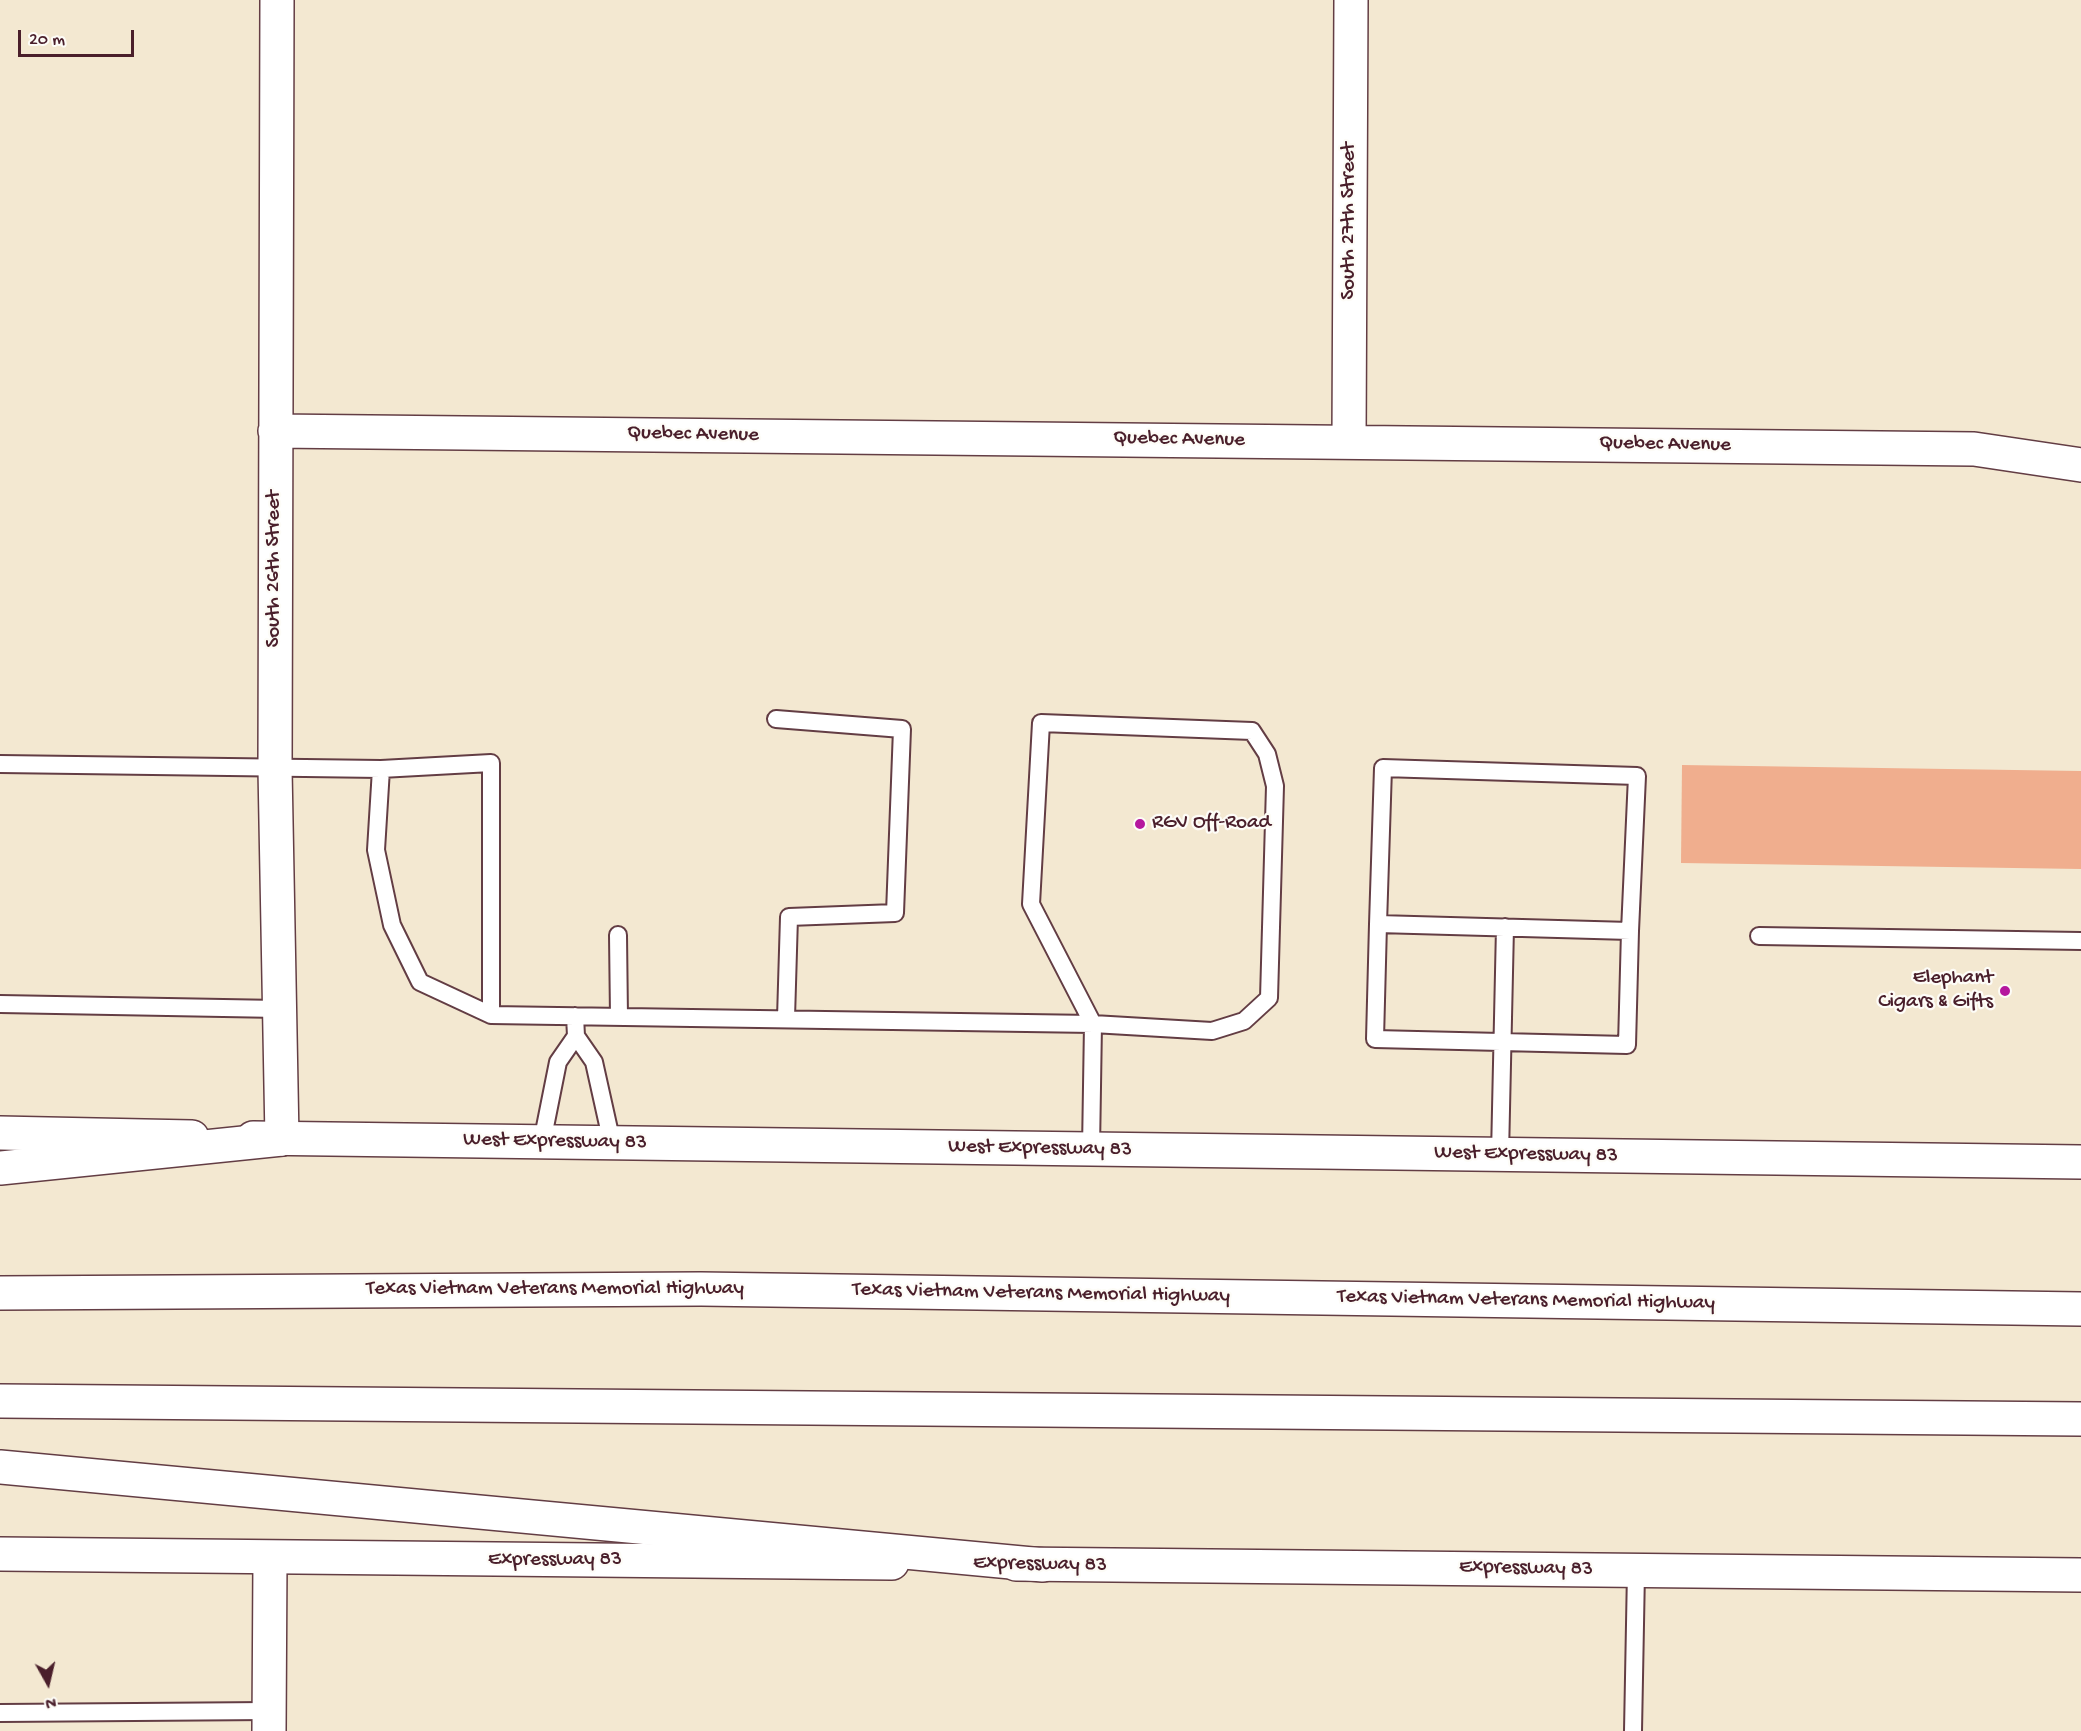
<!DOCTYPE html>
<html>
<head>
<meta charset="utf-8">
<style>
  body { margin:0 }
  #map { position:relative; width:2081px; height:1731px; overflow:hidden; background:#f3e8d1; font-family:"Gochi Hand",sans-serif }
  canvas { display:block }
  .north { position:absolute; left:18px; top:1653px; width:60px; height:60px; -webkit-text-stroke:4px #fdfcf7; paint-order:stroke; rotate:172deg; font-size:16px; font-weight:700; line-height:24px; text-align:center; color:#4a1f2b }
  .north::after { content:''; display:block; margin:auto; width:21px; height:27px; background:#4a1f2b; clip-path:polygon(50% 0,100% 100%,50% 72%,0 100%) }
  .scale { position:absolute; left:18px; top:30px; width:116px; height:27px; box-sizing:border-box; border:3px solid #4a1f2b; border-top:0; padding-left:8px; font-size:18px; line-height:21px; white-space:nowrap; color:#4a1f2b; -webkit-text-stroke:4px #fdfcf7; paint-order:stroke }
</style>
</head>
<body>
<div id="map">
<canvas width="2081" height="1731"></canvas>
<div class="north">N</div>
<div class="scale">20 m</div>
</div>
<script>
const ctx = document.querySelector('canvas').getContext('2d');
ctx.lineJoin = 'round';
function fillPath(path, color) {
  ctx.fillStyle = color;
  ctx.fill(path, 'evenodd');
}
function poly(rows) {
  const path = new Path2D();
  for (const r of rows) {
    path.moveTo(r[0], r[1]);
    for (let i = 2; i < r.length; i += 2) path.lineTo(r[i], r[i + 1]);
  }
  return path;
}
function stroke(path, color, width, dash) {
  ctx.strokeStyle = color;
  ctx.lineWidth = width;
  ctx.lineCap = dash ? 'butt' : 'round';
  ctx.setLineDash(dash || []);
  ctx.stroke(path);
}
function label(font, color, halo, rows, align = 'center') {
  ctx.font = font + ' "Gochi Hand",sans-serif';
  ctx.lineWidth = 4.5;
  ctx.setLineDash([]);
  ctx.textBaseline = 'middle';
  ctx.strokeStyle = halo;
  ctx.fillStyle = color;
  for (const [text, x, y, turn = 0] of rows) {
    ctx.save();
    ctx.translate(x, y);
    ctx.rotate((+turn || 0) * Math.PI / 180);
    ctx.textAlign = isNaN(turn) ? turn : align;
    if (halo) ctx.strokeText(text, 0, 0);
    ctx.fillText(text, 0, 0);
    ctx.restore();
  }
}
fillPath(poly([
  [1682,765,2081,771,2081,869,1681,863]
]), '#f0ae8e');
const lane = poly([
  [776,719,902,729,895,913,789,917,786,1018],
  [0,764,381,769],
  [1378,924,1630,931,1627,1045,1375,1039,1378,924],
  [1378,924,1383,768,1637,776,1630,931],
  [618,935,619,1017],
  [1759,936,2081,941],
  [0,1004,279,1009],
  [491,1015,491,763,381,769,376,850,392,925,420,982,491,1015,1093,1024,1031,904,1041,723,1252,731,1267,754,1275,786,1269,998,1244,1021,1212,1031,1093,1024,1091,1149],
  [576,1036,594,1062,612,1143],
  [542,1142,558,1062,576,1036,575,1016],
  [1500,1155,1505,927],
  [0,1713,269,1711],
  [1633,1731,1636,1571]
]);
const street = poly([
  [277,0,275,769,282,1139],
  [275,431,1974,449,2081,465],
  [1349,441,1351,0],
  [269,1731,270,1559]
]);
const secondary = poly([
  [0,1133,192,1137],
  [253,1138,2081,1162],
  [0,1554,892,1563],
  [1016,1564,2081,1575]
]);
const highway = poly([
  [0,1168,282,1139],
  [0,1293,701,1289,2081,1309],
  [0,1401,2081,1419],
  [0,1467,1043,1565]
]);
stroke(lane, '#633d44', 20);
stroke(street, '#633d44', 36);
stroke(secondary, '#633d44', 36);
stroke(highway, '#633d44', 36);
stroke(lane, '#fff', 16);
stroke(street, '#fff', 33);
stroke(secondary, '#fff', 33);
stroke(highway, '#fff', 33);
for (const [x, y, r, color] of [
  [1140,824,6,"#b5179e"],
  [2005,991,6,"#b5179e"]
]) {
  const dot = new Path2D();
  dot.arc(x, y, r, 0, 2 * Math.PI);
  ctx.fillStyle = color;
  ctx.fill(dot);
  stroke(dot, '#fdfcf7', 2);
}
label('21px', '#4a1f2b', '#fdfcf7', [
  ["South 27th Street",1350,221,-90],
  ["Quebec Avenue",693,435,1],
  ["Quebec Avenue",1179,440,1],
  ["Quebec Avenue",1665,445,1],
  ["South 26th Street",275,569,-90],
  ["West Expressway 83",555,1142,1],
  ["West Expressway 83",1040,1149,1],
  ["West Expressway 83",1526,1155,1],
  ["Texas Vietnam Veterans Memorial Highway",555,1290],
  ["Texas Vietnam Veterans Memorial Highway",1041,1294,1],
  ["Texas Vietnam Veterans Memorial Highway",1526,1301,1],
  ["Expressway 83",555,1561],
  ["Expressway 83",1040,1565,1],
  ["Expressway 83",1526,1569,1]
]);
label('21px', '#4a1f2b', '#fdfcf7', [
  ["RGV Off-Road",1152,824],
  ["Elephant",1993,979,"right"],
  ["Cigars & Gifts",1993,1003,"right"]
], 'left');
</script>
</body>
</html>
